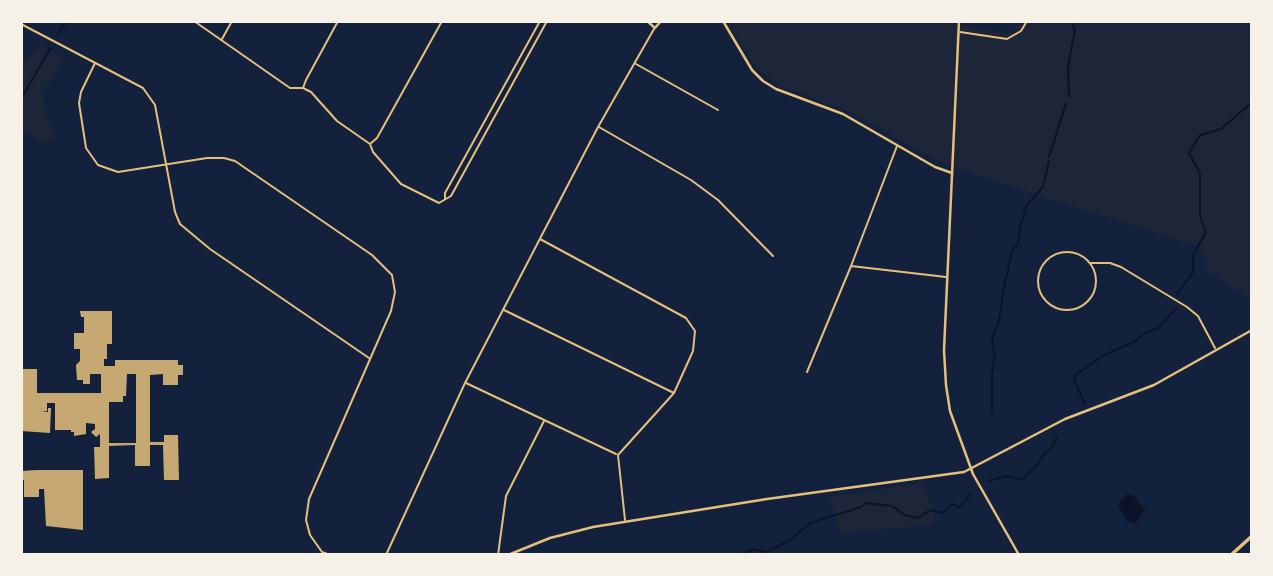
<!DOCTYPE html>
<html>
<head>
<meta charset="utf-8">
<style>
  body { margin:0 }
  #map { position:relative; width:1273px; height:576px; overflow:hidden; background:#14213d; font-family:"Varela Round",sans-serif }
  canvas { display:block }
  .frame { position:absolute; inset:0; border:23px solid #f6f1e7; pointer-events:none }
</style>
</head>
<body>
<div id="map">
<canvas width="1273" height="576"></canvas>
<div class="frame"></div>
</div>
<script>
const ctx = document.querySelector('canvas').getContext('2d');
ctx.lineJoin = 'round';
function fillPath(path, color) {
  ctx.fillStyle = color;
  ctx.fill(path, 'evenodd');
}
function poly(rows) {
  const path = new Path2D();
  for (const r of rows) {
    if (r.length === 3) {
      path.moveTo(r[0] + r[2], r[1]);
      path.arc(r[0], r[1], r[2], 0, 2 * Math.PI);
      continue;
    }
    path.moveTo(r[0], r[1]);
    for (let i = 2; i < r.length; i += 2) path.lineTo(r[i], r[i + 1]);
  }
  return path;
}
function stroke(path, color, width, dash) {
  ctx.strokeStyle = color;
  ctx.lineWidth = width;
  ctx.lineCap = dash ? 'butt' : 'round';
  ctx.setLineDash(dash || []);
  ctx.stroke(path);
}
fillPath(poly([
  [727,21,956,21,956,25,1008,33,1014,30,1022,21,1252,21,1252,300,1207,271,1200,247,957,169,920,152,853,113,778,85,751,62],
  [41,46,62,56,53,78,41,92,48,120,56,138,43,143,21,128,21,61,25,60],
  [923,483,936,524,840,534,829,497]
]), '#1d2539');
fillPath(poly([
  [1127,494,1133,495,1145,510,1136,523,1127,521,1118,505]
]), '#0b132b');
stroke(poly([
  [58,34,66,21],
  [1069,96,1068,66,1075,30,1072,21],
  [21,99,50,49],
  [1049,157,1066,103],
  [1177,294,1193,272,1193,255,1206,232,1200,216,1200,173,1189,153,1200,135,1221,129,1252,102],
  [1085,405,1074,379,1075,375,1104,355,1132,343,1146,333,1158,328,1176,309],
  [992,413,992,373,995,356,992,338,999,321,1003,291,1012,251,1018,244,1020,227,1027,205,1043,187,1049,161],
  [988,481,1007,476,1021,479,1024,478,1037,465,1045,453,1050,450,1057,438],
  [741,555,753,549,766,552,792,539,810,523,861,507,866,503,892,506,905,515,918,518,930,510,942,513,952,504,960,508,971,493]
]), '#0b132b', 2);
fillPath(poly([
  [80,311,112,311,112,344,107,344,107,359,104,359,104,366,115,366,115,360,178,360,178,365,183,365,183,375,178,375,178,385,163,385,163,374,150,375,150,442,164,442,164,435,178,435,179,480,164,480,163,445,150,445,150,466,135,466,135,445,109,446,109,478,95,479,94,447,100,447,100,434,96,437,91,432,95,429,95,424,86,423,86,434,74,436,74,432,71,432,71,430,55,430,55,403,47,403,47,411,41,411,48,412,48,408,51,408,50,433,21,431,22,369,37,369,37,393,101,393,101,374,90,374,90,384,83,384,83,380,77,380,76,365,80,361,80,349,74,349,74,333,84,333,84,317,81,317],
  [127,374,136,374,136,443,109,443,109,402,123,402,123,396,126,396],
  [37,470,83,470,83,530,46,526,44,489,39,489,39,497,24,497,24,480,21,480,21,471]
]), '#c6a872');
stroke(poly([
  [194,21,290,88,303,88,311,92,337,121,370,144,373,152,401,184,439,203,451,196,547,21],
  [21,24,143,88,155,105,175,212,180,224,210,249,369,358],
  [960,32,1007,39,1021,31,1027,21],
  [222,39,232,21],
  [95,63,81,92,79,103,86,148,98,165,118,172,207,158,224,158,235,161,372,255,392,275,395,292,391,311,309,499,306,520,310,535,322,552,330,555],
  [636,64,718,110],
  [303,88,306,80,338,21],
  [599,127,691,180,718,200,773,256],
  [370,144,377,138,442,21],
  [445,199,445,193,540,21],
  [540,239,686,318,695,331,693,351,674,393,618,455,625,520],
  [1067,281,29],
  [1091,263,1110,263,1121,267,1187,307,1198,316,1215,348],
  [851,266,946,277],
  [504,310,674,393],
  [807,372,851,266,897,146],
  [466,383,616,454],
  [386,555,465,383,598,127,654,29],
  [498,555,506,496,544,421]
]), '#e5c07b', 2);
stroke(poly([
  [647,21,655,28,661,21],
  [723,21,752,70,763,81,776,89,843,114,935,167,952,173]
]), '#e5c07b', 2.5);
stroke(poly([
  [959,21,944,350,946,385,950,411,973,474,1019,555],
  [508,555,550,538,593,527,767,499,964,472,1065,419,1154,385,1252,330]
]), '#e5c07b', 2.5);
stroke(poly([
  [1231,555,1252,536]
]), '#e5c07b', 3.5);
</script>
</body>
</html>
